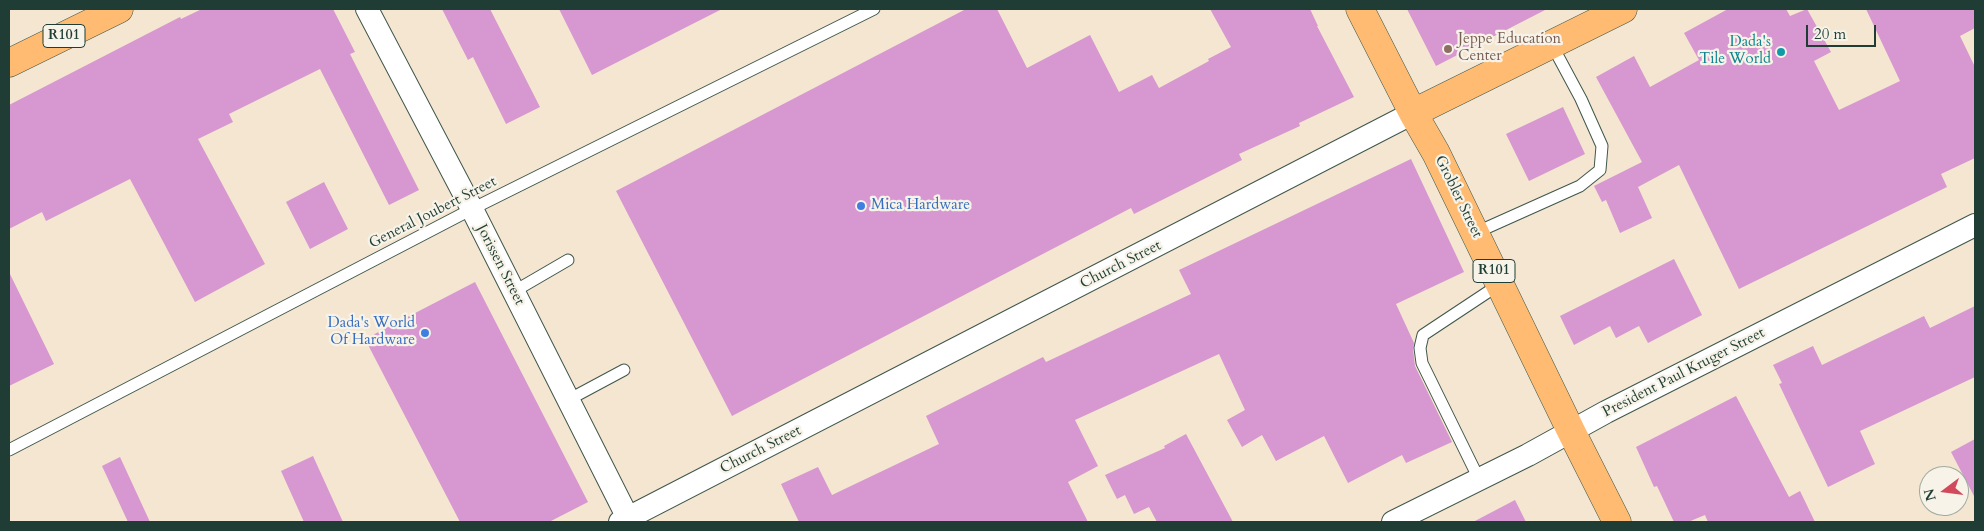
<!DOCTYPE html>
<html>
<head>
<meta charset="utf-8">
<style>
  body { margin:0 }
  #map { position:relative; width:1984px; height:531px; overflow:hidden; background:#f4e6d0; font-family:Cardo,serif }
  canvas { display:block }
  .frame { position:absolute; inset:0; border:10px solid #1f3d34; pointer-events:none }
  .north { position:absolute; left:1919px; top:466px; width:50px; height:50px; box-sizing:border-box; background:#f7f3e8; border:1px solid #a1aaa0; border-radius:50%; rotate:255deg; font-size:14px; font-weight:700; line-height:20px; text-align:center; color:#1f3d34 }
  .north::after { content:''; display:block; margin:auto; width:18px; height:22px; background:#d1495b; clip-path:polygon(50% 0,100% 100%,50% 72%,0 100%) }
  .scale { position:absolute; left:1806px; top:25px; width:70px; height:22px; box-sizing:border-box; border:2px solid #1f3d34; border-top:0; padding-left:6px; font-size:15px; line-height:18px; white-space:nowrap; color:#1f3d34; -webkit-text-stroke:4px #f7f3e8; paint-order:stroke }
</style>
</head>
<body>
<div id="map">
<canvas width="1984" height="531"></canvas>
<div class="frame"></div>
<div class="north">N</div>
<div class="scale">20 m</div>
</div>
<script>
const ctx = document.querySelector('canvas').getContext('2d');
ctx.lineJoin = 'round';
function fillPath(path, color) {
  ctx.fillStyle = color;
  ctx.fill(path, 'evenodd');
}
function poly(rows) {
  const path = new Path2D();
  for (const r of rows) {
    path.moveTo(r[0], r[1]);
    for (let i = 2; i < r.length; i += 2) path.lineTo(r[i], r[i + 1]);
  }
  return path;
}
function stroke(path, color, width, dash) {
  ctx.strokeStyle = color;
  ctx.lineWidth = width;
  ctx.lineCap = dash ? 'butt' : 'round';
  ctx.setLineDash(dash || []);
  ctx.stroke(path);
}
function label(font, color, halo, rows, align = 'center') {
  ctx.font = font + ' Cardo,serif';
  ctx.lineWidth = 4.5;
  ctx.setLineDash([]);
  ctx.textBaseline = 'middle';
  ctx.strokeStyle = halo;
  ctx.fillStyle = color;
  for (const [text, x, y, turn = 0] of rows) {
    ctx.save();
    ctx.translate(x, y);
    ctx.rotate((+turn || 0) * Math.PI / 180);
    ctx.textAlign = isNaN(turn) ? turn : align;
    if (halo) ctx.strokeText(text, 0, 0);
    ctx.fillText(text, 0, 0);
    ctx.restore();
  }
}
fillPath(poly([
  [202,9,333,9,355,52,350,54,419,190,389,205,320,69,229,114,233,122,198,139,265,264,195,302,130,179,46,221,42,212,9,229,9,105,180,17,181,19],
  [442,9,490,9,540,107,506,124,473,57,468,60],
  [559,9,722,9,592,75],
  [966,9,997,9,1027,68,1090,35,1119,92,1152,75,1159,88,1209,61,1208,59,1231,47,1210,9,1310,9,1318,26,1317,26,1354,97,1299,123,1300,126,1239,154,1242,160,1134,214,1131,208,732,416,616,191],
  [1407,9,1547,9,1436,66],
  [1728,9,1786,9,1790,16,1807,9,1831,52,1814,61,1839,110,1900,81,1866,9,1975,9,1975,28,1960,36,1975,67,1975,158,1941,174,1947,187,1739,289,1679,165,1638,187,1652,218,1620,233,1606,200,1602,202,1594,186,1642,162,1596,77,1634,56,1650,87,1699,60,1684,33],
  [1563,107,1585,154,1529,181,1506,134],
  [1411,159,1464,272,1396,304,1414,343,1413,349,1415,366,1452,442,1406,463,1402,455,1348,483,1324,436,1276,461,1262,435,1242,447,1227,420,1245,410,1219,354,1075,420,1098,466,1068,482,1088,522,799,522,781,484,818,467,832,495,939,444,926,416,1043,357,1046,362,1191,294,1179,270],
  [324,182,348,229,310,249,286,202],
  [1674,259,1702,315,1648,343,1639,326,1616,338,1610,326,1574,345,1560,316],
  [9,272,54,364,9,386],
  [475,282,588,502,549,522,460,522,365,339],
  [1975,306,1975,377,1860,431,1875,464,1828,487,1779,384,1782,383,1773,365,1813,346,1822,365,1924,316,1930,328],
  [1736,396,1789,497,1800,491,1815,522,1708,522,1705,515,1688,522,1674,522,1657,486,1654,487,1636,447],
  [1186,434,1233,522,1157,522,1149,507,1134,514,1125,495,1117,499,1105,475,1165,448,1164,446],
  [1975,439,1975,498,1951,452],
  [313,456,343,522,304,522,281,471],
  [120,457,150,522,128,522,102,466],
  [1515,500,1526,522,1473,522]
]), '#d797d0');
const lane = poly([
  [1475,233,1580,186,1600,170,1602,146,1581,99,1552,45],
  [513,292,568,260],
  [568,400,624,370],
  [9,450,472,209,874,9],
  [1479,479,1422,363,1420,348,1423,335,1500,284]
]);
const street = poly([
  [367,9,472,209,630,522],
  [620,522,1413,113],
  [1393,522,1528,455,1606,412,1975,225]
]);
const primary = poly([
  [1360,9,1413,113,1436,153,1571,431,1617,522],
  [9,63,119,9],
  [1413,113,1623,9]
]);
stroke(lane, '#3f564b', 13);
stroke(street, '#3f564b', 24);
stroke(primary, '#3f564b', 29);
stroke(lane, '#fff', 11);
stroke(street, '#fff', 22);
stroke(primary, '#febb71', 28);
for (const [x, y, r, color] of [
  [1448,49,5,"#8d6e63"],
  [1781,52,5,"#0f9aa8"],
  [861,206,5,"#3f7fe0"],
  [425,333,5,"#3f7fe0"]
]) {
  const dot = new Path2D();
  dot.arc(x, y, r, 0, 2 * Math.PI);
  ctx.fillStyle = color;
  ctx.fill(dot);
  stroke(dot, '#f7f3e8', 2);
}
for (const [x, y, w] of [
  [64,36,42],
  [1494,271,42]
]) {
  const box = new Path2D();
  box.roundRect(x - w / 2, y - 11.5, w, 23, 4);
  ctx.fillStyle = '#f7f3e8';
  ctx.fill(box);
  stroke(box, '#1f3d34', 1);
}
label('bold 14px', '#1f3d34', null, [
  ["R101",64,36],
  ["R101",1494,271]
]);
label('15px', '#785e54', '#f7f3e8', [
  ["Jeppe Education",1458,40],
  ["Center",1458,57]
], 'left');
label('15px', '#0d838f', '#f7f3e8', [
  ["Dada's",1771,43],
  ["Tile World",1771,60]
], 'right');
label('15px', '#1f3d34', '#f7f3e8', [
  ["Grobler Street",1458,197,64],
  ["General Joubert Street",433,213,-27],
  ["Jorissen Street",500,265,63],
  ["Church Street",1121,265,-27],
  ["President Paul Kruger Street",1684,373,-27],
  ["Church Street",761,450,-27]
]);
label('15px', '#366cbe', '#f7f3e8', [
  ["Mica Hardware",871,206],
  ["Dada's World",415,324,"right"],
  ["Of Hardware",415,341,"right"]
], 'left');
</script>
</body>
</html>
